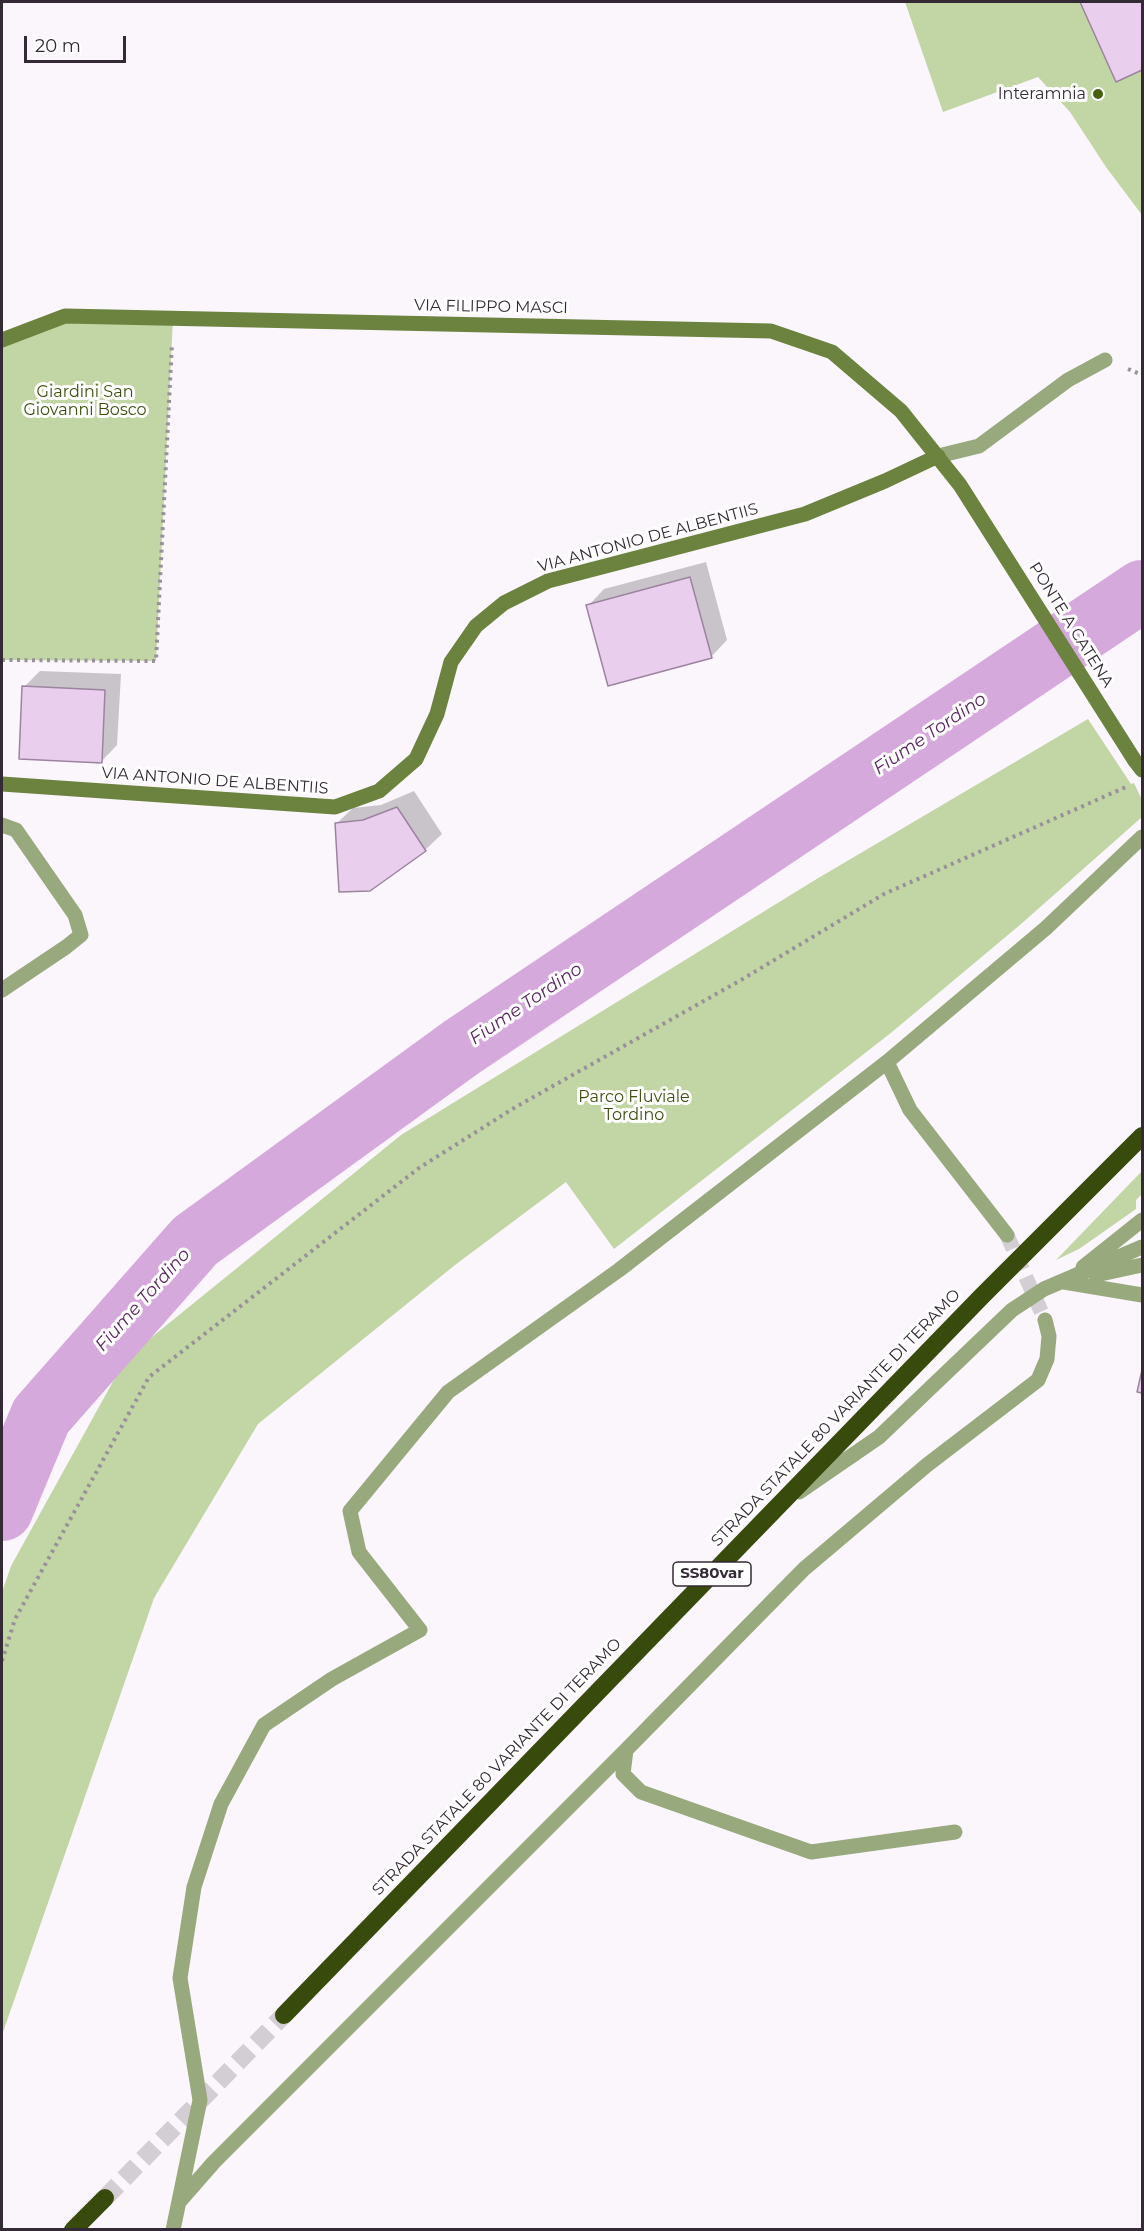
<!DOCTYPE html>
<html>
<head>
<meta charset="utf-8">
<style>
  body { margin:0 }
  #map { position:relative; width:1144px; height:2231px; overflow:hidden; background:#fbf6fc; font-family:Montserrat,sans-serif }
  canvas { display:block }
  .frame { position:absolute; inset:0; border:3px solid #342a35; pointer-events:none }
  .scale { position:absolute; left:24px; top:36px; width:102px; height:27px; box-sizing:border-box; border:3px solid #342a35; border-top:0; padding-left:8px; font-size:18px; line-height:21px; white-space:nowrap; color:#342a35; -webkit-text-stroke:4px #fff; paint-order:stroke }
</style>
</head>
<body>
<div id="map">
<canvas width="1144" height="2231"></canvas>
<div class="frame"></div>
<div class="scale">20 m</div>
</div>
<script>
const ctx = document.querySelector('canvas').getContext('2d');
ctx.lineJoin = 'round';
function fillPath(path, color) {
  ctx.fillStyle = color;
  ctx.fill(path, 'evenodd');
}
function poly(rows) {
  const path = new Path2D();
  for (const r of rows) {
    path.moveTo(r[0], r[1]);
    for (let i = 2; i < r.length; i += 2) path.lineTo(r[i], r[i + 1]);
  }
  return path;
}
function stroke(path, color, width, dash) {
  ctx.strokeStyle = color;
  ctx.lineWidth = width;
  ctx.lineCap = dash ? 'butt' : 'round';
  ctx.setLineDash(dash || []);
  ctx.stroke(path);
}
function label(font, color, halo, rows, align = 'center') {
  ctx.font = font + ' Montserrat,sans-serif';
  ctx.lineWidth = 6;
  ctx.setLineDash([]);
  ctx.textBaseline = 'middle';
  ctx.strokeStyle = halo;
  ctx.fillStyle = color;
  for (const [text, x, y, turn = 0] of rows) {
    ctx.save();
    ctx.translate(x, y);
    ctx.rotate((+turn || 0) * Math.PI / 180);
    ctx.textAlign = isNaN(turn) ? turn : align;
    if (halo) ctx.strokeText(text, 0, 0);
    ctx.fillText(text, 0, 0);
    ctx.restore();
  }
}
fillPath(poly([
  [905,2,1142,2,1142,215,1106,167,1070,112,1038,77,943,112],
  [65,316,173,319,156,661,2,660,2,340],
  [1088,719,1131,784,1134,783,1142,800,1142,817,1021,924,892,1032,614,1249,566,1182,455,1265,258,1424,154,1598,2,2035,2,1592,11,1566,126,1358,401,1135,815,880],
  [1142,1171,1142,1194,1136,1200,1136,1209,1079,1249,1056,1260]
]), '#c2d5a4');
fillPath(poly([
  [1081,2,1142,2,1142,69,1117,80],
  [706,562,727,640,711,657,588,606,604,589],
  [40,671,121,674,117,745,101,762,24,687],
  [414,791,442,834,425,850,369,889,336,824,353,808,381,805]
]), '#0003');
stroke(poly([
  [2,1510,41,1416,195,1241,462,1047,1142,591]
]), '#d6a9dc', 62);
const building = poly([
  [1080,2,1142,2,1142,70,1116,82,1080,2],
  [690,577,712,658,608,686,586,605,690,577],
  [22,686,105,690,102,763,19,759,22,686],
  [397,807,426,851,370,891,339,892,335,823,363,820,397,807],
  [1142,1370,1142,1393,1137,1392,1142,1370]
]);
fillPath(building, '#e9cfed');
stroke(building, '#9c839f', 1.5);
stroke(poly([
  [1007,1235,1045,1320]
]), '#d3cdd4', 15, [15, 8]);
stroke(poly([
  [105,2198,284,2015]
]), '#d3cdd4', 18, [18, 9]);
stroke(poly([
  [1128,369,1142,375],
  [2,660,156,661,172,343],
  [2,1661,15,1619,149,1377,419,1168,514,1108,741,980,884,894,1126,787]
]), '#99919a', 4, [3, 4.5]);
stroke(poly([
  [1083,1267,1142,1220],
  [1096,1275,1142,1265],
  [1064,1282,1142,1295],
  [799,1492,879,1437,1012,1310,1044,1289,1142,1247]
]), '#98a97d', 15);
stroke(poly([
  [938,456,979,446,1068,380,1105,360],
  [2,825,16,830,75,915,81,935,66,947,2,990],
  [887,1062,910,1110,1007,1235],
  [955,1832,811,1852,641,1792,623,1774,626,1750,804,1569,927,1465,1038,1380,1047,1359,1049,1336,1045,1320],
  [179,2202,214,2162,626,1750],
  [173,2230,200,2100,180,1978,194,1887,221,1804,264,1725,332,1679,420,1630,359,1552,350,1511,448,1392,619,1270,887,1062,1046,928,1142,837]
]), '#98a97d', 15);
stroke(poly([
  [2,340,65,316,771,331,832,352,901,411,960,485,1135,761,1142,770],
  [2,784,335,807,379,791,416,759,437,714,451,662,476,626,504,603,548,581,805,514,885,481,938,456]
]), '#6b833e', 15);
stroke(poly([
  [284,2015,982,1296,1142,1136],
  [73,2230,105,2198]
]), '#384b0d', 18);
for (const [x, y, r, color] of [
  [1098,94,6,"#48600d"]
]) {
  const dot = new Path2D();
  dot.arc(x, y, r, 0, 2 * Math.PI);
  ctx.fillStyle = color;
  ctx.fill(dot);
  stroke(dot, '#fff', 2);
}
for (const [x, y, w] of [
  [712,1574,78]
]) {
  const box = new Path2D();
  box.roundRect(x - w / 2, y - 12, w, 24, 4.5);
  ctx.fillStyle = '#fff';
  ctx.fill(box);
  stroke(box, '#342a35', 1.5);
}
label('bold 15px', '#342a35', null, [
  ["SS80var",712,1574]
]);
label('16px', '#342a35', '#fff', [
  ["Interamnia",1086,94]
], 'right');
label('16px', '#342a35', '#fff', [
  ["VIA FILIPPO MASCI",491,307,1],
  ["VIA ANTONIO DE ALBENTIIS",648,538,-15],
  ["PONTE A CATENA",1071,625,58],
  ["VIA ANTONIO DE ALBENTIIS",215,781,4],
  ["STRADA STATALE 80 VARIANTE DI TERAMO",836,1418,-46],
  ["STRADA STATALE 80 VARIANTE DI TERAMO",497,1767,-46]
]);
label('16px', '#3b4f0c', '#fff', [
  ["Giardini San",85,392],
  ["Giovanni Bosco",85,410],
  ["Parco Fluviale",634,1097],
  ["Tordino",634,1115]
]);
label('italic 18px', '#5b2663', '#fff', [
  ["Fiume Tordino",930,734,-34],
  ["Fiume Tordino",526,1004,-34],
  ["Fiume Tordino",143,1300,-48]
]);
</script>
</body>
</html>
